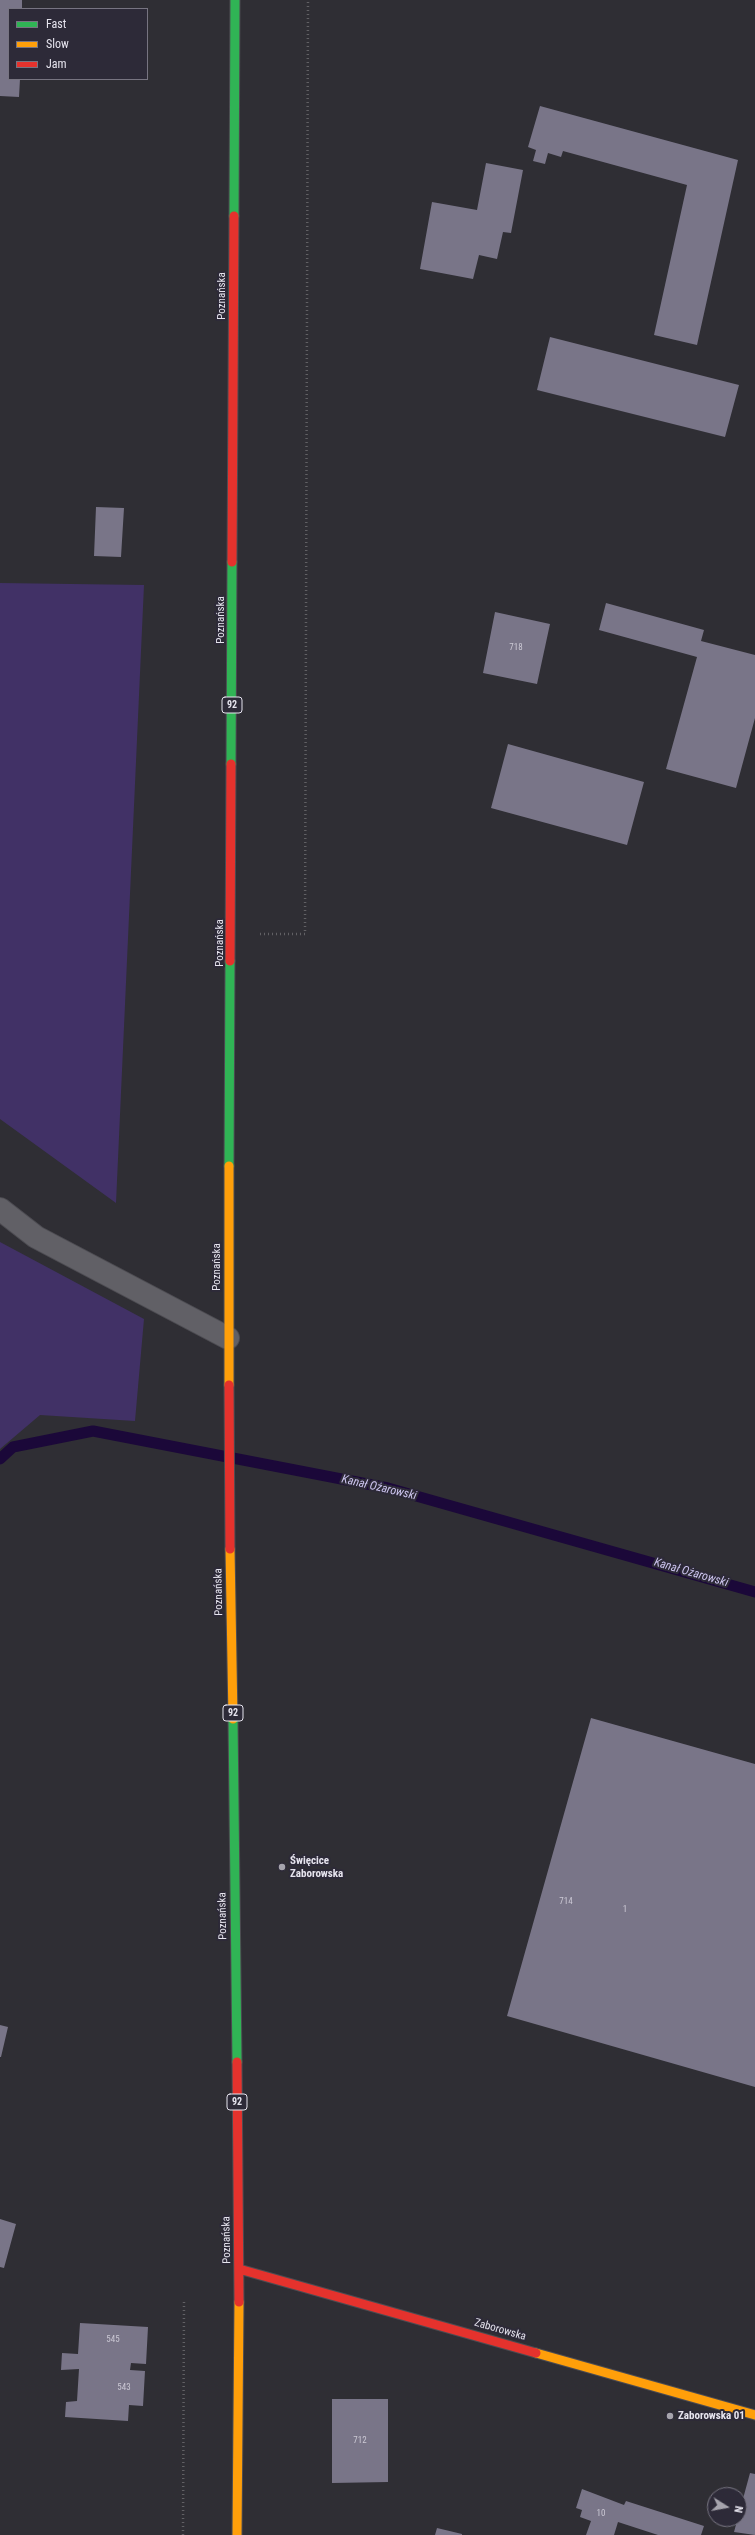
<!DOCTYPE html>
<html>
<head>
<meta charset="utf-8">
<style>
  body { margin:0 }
  #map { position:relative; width:755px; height:2535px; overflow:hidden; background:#2f2e34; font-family:"Roboto Condensed",sans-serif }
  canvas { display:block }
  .legend { position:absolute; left:8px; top:8px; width:140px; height:72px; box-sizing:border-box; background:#2d2a38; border:1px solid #777481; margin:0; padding:5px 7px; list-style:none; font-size:12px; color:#e6e4ee }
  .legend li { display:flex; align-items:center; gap:8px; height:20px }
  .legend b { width:20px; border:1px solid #777481 }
  .north { position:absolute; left:707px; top:2487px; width:40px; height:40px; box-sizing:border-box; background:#2d2a38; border:1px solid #777481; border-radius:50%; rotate:101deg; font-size:11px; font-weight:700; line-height:16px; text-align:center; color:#e6e4ee }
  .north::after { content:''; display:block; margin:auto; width:14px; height:18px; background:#a6a4ad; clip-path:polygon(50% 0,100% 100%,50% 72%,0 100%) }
</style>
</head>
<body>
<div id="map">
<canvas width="755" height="2535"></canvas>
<ul class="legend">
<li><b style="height:5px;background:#30b455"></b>Fast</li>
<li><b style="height:5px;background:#ff9f0a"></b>Slow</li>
<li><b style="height:5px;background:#e5322d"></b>Jam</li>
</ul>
<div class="north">N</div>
</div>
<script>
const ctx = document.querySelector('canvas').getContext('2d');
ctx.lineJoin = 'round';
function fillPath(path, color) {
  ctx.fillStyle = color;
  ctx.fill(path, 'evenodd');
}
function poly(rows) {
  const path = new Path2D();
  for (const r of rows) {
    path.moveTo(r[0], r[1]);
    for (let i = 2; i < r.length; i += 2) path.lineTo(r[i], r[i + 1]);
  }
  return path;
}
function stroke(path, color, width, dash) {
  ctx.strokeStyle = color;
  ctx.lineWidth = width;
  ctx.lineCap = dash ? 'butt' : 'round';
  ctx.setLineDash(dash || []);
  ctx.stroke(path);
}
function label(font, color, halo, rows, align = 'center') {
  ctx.font = font + ' "Roboto Condensed",sans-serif';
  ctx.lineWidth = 4;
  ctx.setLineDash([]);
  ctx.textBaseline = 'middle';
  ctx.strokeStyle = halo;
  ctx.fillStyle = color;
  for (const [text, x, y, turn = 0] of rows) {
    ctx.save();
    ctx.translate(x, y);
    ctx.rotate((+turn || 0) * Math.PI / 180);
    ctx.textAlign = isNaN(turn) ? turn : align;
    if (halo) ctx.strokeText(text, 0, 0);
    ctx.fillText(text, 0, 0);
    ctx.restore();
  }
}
fillPath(poly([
  [0,583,144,585,116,1203,0,1119],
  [0,1242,144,1319,135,1421,40,1415,0,1449]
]), '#413166');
stroke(poly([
  [0,1459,13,1447,93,1431,388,1488,755,1592]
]), '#1b0839', 11);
fillPath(poly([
  [0,0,22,0,22,9,9,9,9,79,20,79,19,97,0,96],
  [540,106,738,160,697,345,654,335,687,185,563,151,561,157,548,153,545,164,533,161,536,150,528,147],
  [486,163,523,170,511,233,503,232,497,259,479,255,473,279,420,269,432,202,477,210],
  [550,337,739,385,725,437,537,390],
  [96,507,124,508,121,557,94,556],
  [606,603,704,630,701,641,755,655,755,718,736,788,666,769,697,657,599,630],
  [495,612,550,624,537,684,483,673],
  [508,744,644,782,627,845,491,808],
  [591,1718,755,1764,755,2087,507,2016],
  [0,2025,8,2027,1,2057,0,2057],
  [0,2219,16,2224,4,2268,0,2267],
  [80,2323,148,2327,146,2364,131,2363,130,2370,145,2371,143,2406,129,2405,128,2421,65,2417,66,2402,77,2401,79,2369,61,2370,62,2353,78,2354],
  [332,2399,388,2399,388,2482,332,2483],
  [750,2473,755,2474,755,2535,734,2532],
  [582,2489,624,2505,626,2501,704,2526,701,2535,658,2535,618,2522,614,2535,586,2535,591,2521,580,2517,582,2510,576,2508],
  [437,2528,462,2534,462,2535,435,2535]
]), '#797588');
const street = poly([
  [0,1209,36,1237,228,1338]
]);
const fast = poly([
  [234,216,235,0],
  [231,764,232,562],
  [229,1166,230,961],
  [233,1719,237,2062]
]);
const slow = poly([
  [229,1385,229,1166],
  [230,1549,233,1719],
  [536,2353,755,2415],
  [237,2535,239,2302]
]);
const jam = poly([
  [232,562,234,216],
  [230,961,231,764],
  [229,1385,230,1549],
  [237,2062,239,2302],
  [239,2269,536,2353]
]);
stroke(street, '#4d4c52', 24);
stroke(fast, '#4d4c52', 11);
stroke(slow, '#4d4c52', 11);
stroke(jam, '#4d4c52', 11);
stroke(poly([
  [260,934,305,934,308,0],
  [183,2535,184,2300]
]), '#616064', 2.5, [1, 3]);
stroke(street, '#616066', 22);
stroke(fast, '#30b455', 9);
stroke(slow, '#ff9f0a', 9);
stroke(jam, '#e5322d', 9);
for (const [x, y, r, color] of [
  [282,1867,4,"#a6a4ad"],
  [670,2416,4,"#a6a4ad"]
]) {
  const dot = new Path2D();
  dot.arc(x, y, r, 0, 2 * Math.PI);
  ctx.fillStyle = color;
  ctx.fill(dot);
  stroke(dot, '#2d2a38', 1.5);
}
label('9px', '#cbc8d4', null, [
  ["718",516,648],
  ["714",566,1902],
  ["1",625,1910],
  ["545",113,2340],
  ["543",124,2388],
  ["712",360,2441],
  ["10",601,2514]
]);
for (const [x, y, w] of [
  [232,705,20],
  [233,1713,20],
  [237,2102,20]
]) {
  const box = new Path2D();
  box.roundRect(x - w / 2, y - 8, w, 16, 3);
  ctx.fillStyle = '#2d2a38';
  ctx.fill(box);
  stroke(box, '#e6e4ee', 1);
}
label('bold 10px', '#e6e4ee', null, [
  ["92",232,705],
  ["92",233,1713],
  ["92",237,2102]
]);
label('11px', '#e6e4ee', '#2d2a38', [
  ["Poznańska",222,296,-90],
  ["Poznańska",221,620,-90],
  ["Poznańska",220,943,-90],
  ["Poznańska",217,1267,-90],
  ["Poznańska",219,1592,-91],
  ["Poznańska",223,1916,-91],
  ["Poznańska",227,2240,-91],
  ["Zaborowska",500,2330,16]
]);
label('bold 11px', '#e6e4ee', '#2d2a38', [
  ["Święcice",290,1861],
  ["Zaborowska",290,1874],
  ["Zaborowska 01",678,2416]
], 'left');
label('italic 12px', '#cdc5ef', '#2d2a38', [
  ["Kanał Ożarowski",379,1488,13],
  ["Kanał Ożarowski",691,1573,16]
]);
</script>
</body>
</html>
